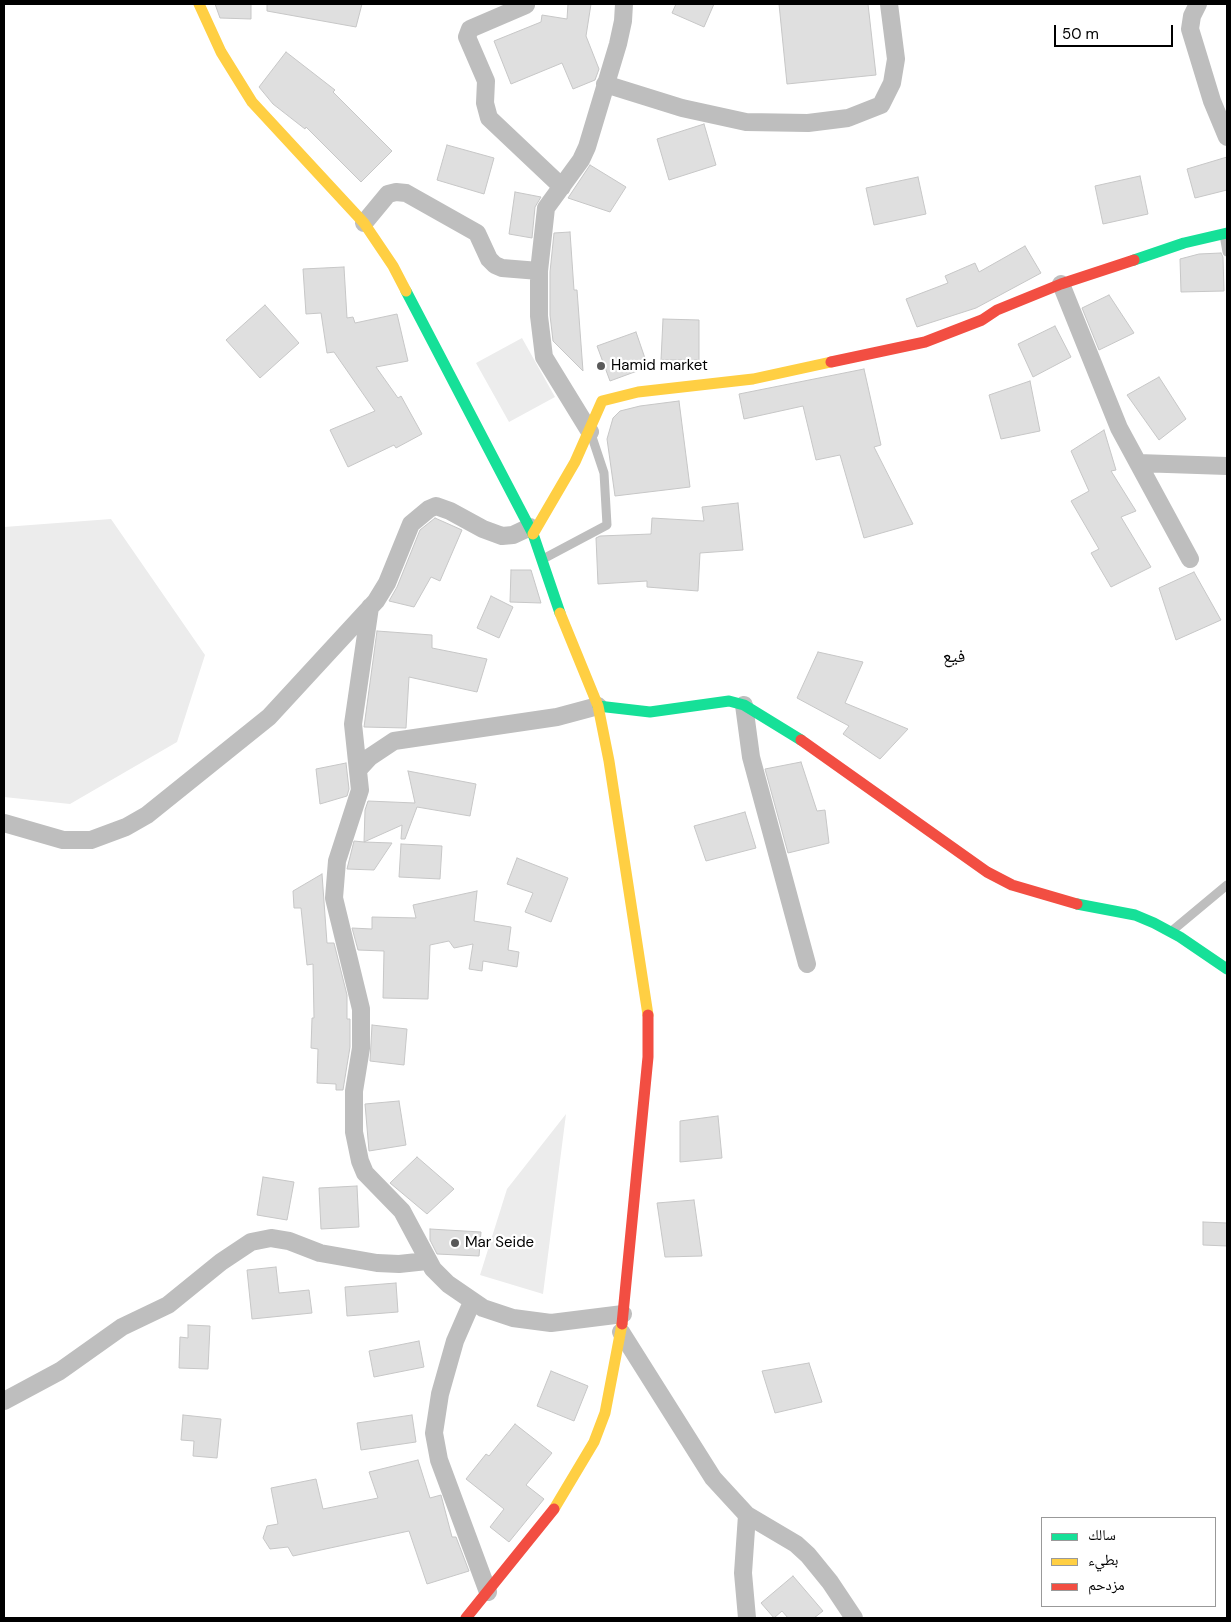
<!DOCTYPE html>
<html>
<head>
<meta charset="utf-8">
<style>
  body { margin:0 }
  #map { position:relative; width:1231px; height:1622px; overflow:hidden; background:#fff; font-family:"DM Sans","Noto Naskh Arabic",sans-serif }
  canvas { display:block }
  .frame { position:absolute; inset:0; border:5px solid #000; pointer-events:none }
  .legend { position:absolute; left:1041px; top:1517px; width:175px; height:90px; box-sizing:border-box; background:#fff; border:1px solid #999; margin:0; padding:6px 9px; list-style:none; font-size:15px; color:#000 }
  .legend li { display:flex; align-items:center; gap:10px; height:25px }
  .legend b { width:25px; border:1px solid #999 }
  .scale { position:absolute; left:1054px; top:25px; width:119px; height:22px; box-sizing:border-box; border:2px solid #000; border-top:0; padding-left:6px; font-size:15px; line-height:18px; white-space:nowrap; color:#000; -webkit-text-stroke:4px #fff; paint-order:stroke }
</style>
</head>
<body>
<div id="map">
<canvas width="1231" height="1622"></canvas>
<div class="frame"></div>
<ul class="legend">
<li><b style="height:6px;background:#16e098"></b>سالك</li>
<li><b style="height:6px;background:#ffcf43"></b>بطيء</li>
<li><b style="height:6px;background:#f24e42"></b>مزدحم</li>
</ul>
<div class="scale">50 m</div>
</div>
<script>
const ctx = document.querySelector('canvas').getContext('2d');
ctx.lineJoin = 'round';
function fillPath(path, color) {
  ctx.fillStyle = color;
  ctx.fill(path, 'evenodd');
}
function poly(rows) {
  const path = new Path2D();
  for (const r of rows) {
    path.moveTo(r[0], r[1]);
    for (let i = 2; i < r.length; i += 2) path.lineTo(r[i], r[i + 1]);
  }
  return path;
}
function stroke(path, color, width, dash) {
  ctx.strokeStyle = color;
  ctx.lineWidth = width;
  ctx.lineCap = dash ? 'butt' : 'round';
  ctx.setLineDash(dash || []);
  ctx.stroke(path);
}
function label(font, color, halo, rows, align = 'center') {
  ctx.font = font + ' "DM Sans","Noto Naskh Arabic",sans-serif';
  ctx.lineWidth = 4.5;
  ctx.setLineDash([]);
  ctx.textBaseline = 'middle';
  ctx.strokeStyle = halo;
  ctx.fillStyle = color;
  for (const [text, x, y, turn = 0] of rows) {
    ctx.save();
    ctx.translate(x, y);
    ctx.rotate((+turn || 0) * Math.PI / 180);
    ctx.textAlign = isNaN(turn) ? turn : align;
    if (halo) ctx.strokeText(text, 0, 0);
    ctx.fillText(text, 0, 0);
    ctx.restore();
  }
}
fillPath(poly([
  [522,338,555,397,509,422,476,363],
  [111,519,205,655,177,742,70,804,4,797,4,527],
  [566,1114,543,1294,480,1275,507,1189]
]), '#ececec');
const building = poly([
  [215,4,251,4,251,19,220,18,215,4],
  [267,4,362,4,356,27,267,11,267,4],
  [568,4,591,4,586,36,599,69,595,80,573,89,562,63,511,84,494,41,541,22,542,15,567,19,568,4],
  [676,4,714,4,704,27,672,13,676,4],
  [779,4,868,4,876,75,787,84,779,4],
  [286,52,335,90,333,92,392,151,361,182,306,127,305,129,273,104,259,87,286,52],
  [704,124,716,165,669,180,657,139,704,124],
  [447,145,494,158,484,194,437,180,447,145],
  [1227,157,1227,190,1195,198,1187,169,1227,157],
  [590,165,626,187,610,212,568,198,590,165],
  [1140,176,1148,214,1103,224,1095,186,1140,176],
  [918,177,926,214,874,225,866,188,918,177],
  [515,192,541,197,535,207,532,238,509,234,515,192],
  [570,232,574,290,577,290,583,371,553,341,550,315,550,272,554,233,570,232],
  [1025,246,1041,273,976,308,917,327,906,299,948,283,945,276,975,263,979,272,1025,246],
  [1221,253,1223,257,1224,291,1181,292,1180,259,1199,254,1221,253],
  [344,267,347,318,353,317,355,323,397,314,408,361,376,367,398,398,401,396,422,434,396,448,394,445,348,467,330,430,375,411,334,352,327,353,321,313,306,314,303,269,344,267],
  [1109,295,1134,333,1099,350,1082,308,1109,295],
  [265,305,299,343,260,378,226,340,265,305],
  [663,319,699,320,699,360,661,360,663,319],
  [1055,326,1071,357,1033,377,1018,344,1055,326],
  [636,332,648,367,610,381,597,346,636,332],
  [864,369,881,445,874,447,913,524,864,538,840,455,816,460,803,406,744,419,739,394,864,369],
  [1159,377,1186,419,1159,440,1127,395,1159,377],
  [1030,381,1040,431,1001,439,989,395,1030,381],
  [679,401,690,487,615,496,607,439,613,418,620,411,640,406,679,401],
  [1104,430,1116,470,1111,471,1136,511,1121,517,1151,567,1111,587,1091,553,1099,549,1071,501,1089,491,1071,451,1104,430],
  [738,503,743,550,700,553,698,591,647,587,647,581,598,584,596,538,600,536,651,534,652,518,704,521,702,507,738,503],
  [435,518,462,530,440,581,431,577,414,607,389,601,397,587,420,530,435,518],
  [511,570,531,570,541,603,510,602,511,570],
  [1194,572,1221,620,1176,640,1159,588,1194,572],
  [491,596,513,607,499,638,477,628,491,596],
  [377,631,432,635,432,648,487,659,477,692,409,677,406,728,364,727,377,631],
  [818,652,863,662,845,703,908,729,880,759,843,734,849,726,797,698,818,652],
  [801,762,817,811,825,810,829,843,788,853,765,769,801,762],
  [346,763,349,789,347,796,320,804,316,769,346,763],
  [408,771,476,784,470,816,417,807,405,839,401,839,402,825,364,842,392,843,374,870,347,869,354,841,364,842,365,810,368,801,415,803,408,771],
  [745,812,756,848,706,861,694,826,745,812],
  [401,844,442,846,440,879,399,877,401,844],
  [517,858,568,878,551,922,525,912,533,893,507,884,517,858],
  [322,874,327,943,334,943,347,995,347,1019,350,1019,350,1047,343,1090,336,1090,336,1084,317,1083,318,1049,311,1048,312,1018,314,1018,313,964,307,965,301,908,294,908,293,891,322,874],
  [477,891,474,921,511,927,508,950,519,952,517,967,483,961,482,971,469,969,473,944,454,948,449,941,430,945,428,999,383,998,384,951,358,950,352,928,372,929,372,917,416,918,413,905,477,891],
  [372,1025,407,1029,404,1065,370,1061,372,1025],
  [399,1101,406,1145,369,1151,365,1104,399,1101],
  [718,1116,722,1158,680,1162,680,1121,718,1116],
  [417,1157,454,1189,427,1214,390,1183,417,1157],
  [263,1177,294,1182,287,1220,257,1215,263,1177],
  [357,1186,359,1227,321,1229,319,1188,357,1186],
  [694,1200,702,1256,665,1257,657,1203,694,1200],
  [1203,1222,1227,1223,1227,1246,1203,1245,1203,1222],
  [430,1229,481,1232,479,1256,437,1254,430,1240,430,1229],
  [276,1267,279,1293,309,1290,312,1313,252,1319,247,1270,276,1267],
  [396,1283,398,1312,347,1316,345,1287,396,1283],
  [188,1325,210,1326,208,1369,179,1368,180,1337,188,1338,188,1325],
  [419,1341,424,1367,374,1377,369,1351,419,1341],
  [809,1363,822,1402,775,1413,762,1371,809,1363],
  [551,1371,588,1386,574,1421,537,1406,551,1371],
  [183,1415,221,1419,217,1458,193,1456,194,1441,181,1440,183,1415],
  [412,1415,416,1442,361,1450,357,1423,412,1415],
  [515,1424,552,1453,526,1485,544,1499,509,1542,490,1527,504,1509,466,1479,486,1454,489,1456,515,1424],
  [418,1460,430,1498,441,1495,452,1537,456,1537,469,1571,427,1584,409,1531,293,1556,288,1547,270,1549,263,1538,267,1526,278,1524,271,1488,316,1479,323,1509,378,1498,369,1472,418,1460],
  [793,1576,823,1611,814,1618,788,1618,782,1611,774,1618,761,1603,793,1576]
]);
fillPath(building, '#dfdfdf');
stroke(building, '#c7c7c7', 1);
stroke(poly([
  [1224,235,1227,252],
  [543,559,607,525,604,473,592,437],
  [1173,930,1227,885]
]), '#bebebe', 9);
stroke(poly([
  [1198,4,1192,16,1190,29,1212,101,1227,137],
  [526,5,470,29,467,37,486,81,485,103,489,118,562,187],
  [605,84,682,108,746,122,808,123,848,118,881,105,892,83,896,59,889,4],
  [364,223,388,194,396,192,406,193,477,233,489,259,495,265,502,268,539,271],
  [1061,284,1119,428,1190,559],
  [590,432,544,357,539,316,539,271,546,208,581,160,587,147,618,44,623,21,624,4],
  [1138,463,1227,466],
  [370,607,353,724,360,790,337,861,334,898,361,1009,361,1048,354,1091,354,1132,360,1161,365,1173,402,1211,433,1269,448,1284,483,1308,513,1318,551,1323,623,1314],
  [744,705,751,757,807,964],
  [358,770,370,757,394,741,557,717,598,706],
  [4,823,63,840,91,840,126,827,147,815,269,717,376,601,387,583,411,524,429,509,436,506,450,511,483,529,502,536,513,535,530,527],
  [472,1302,455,1341,440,1394,434,1433,439,1460,488,1592],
  [621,1332,713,1478,747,1515,796,1544,808,1555,830,1582,854,1618],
  [4,1401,60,1371,122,1327,168,1305,221,1262,251,1242,271,1238,289,1241,320,1253,377,1263,399,1264,427,1261],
  [747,1515,743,1573,747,1618]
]), '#bebebe', 18);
stroke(poly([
  [1134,260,1184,243,1227,233],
  [406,291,533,534,560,613],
  [598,706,650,712,729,701,744,705,801,740],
  [1077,904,1135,915,1154,923,1180,937,1227,969]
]), '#16e098', 11);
stroke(poly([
  [199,4,221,52,252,102,364,223,393,266,406,291],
  [533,534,575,462,602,401,638,392,753,379,831,362],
  [560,613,598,706,609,761,648,1015],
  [554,1509,594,1442,605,1413,622,1324]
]), '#ffcf43', 11);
stroke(poly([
  [831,362,925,342,982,320,997,310,1061,284,1134,260],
  [801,740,987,872,1012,885,1077,904],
  [622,1324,648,1057,648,1015],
  [466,1618,554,1509]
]), '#f24e42', 11);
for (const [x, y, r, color] of [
  [601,366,5,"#595959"],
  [455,1243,5,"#595959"]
]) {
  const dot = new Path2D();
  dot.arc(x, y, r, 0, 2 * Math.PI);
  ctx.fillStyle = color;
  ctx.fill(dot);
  stroke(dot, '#fff', 2);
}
label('15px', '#000', '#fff', [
  ["Hamid market",611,366],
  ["Mar Seide",465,1243]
], 'left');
label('18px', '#000', '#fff', [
  ["فيع",954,657]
]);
</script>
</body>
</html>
